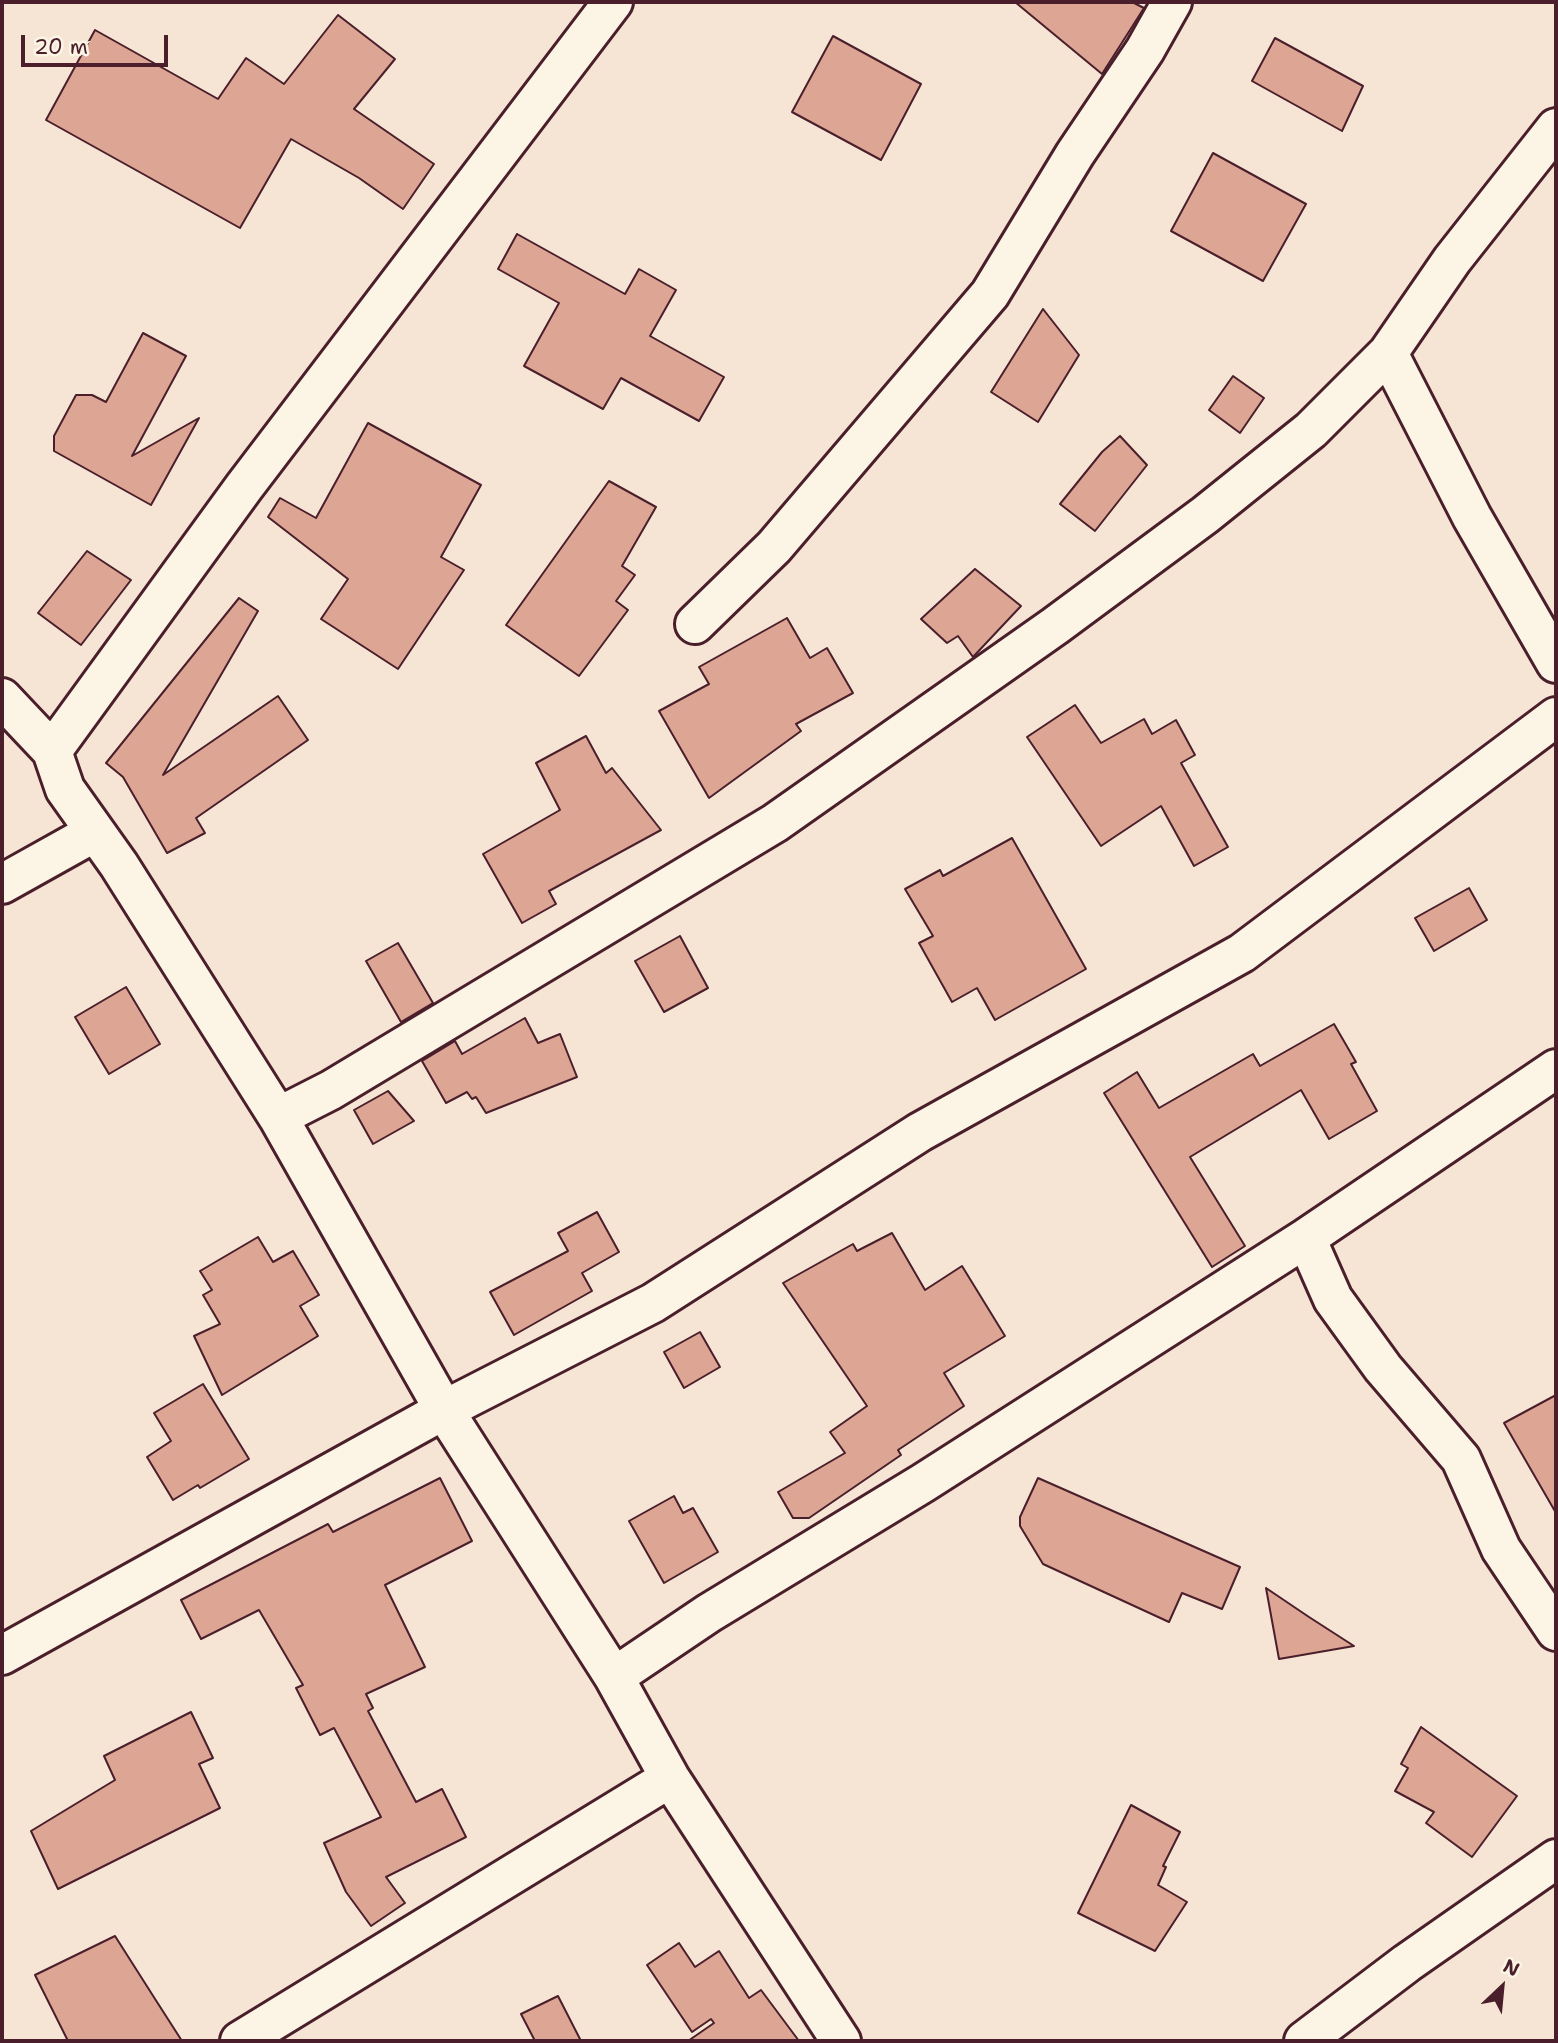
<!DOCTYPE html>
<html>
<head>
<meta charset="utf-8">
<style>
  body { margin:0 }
  #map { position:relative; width:1558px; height:2043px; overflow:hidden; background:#f6e5d5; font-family:"Shantell Sans",sans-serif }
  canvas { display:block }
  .frame { position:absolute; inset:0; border:4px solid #4a1f2b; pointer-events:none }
  .north { position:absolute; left:1467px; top:1952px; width:70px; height:70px; -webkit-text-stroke:5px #fcf5e5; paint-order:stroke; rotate:26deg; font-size:19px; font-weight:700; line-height:28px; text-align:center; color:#4a1f2b }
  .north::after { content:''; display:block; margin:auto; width:24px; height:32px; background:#4a1f2b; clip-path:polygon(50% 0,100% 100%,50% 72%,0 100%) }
  .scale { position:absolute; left:21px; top:35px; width:147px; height:32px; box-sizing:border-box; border:4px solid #4a1f2b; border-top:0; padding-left:9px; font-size:21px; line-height:24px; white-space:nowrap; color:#4a1f2b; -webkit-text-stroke:5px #fcf5e5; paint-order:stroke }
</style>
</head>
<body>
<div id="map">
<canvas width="1558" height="2043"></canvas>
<div class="frame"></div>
<div class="north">N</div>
<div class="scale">20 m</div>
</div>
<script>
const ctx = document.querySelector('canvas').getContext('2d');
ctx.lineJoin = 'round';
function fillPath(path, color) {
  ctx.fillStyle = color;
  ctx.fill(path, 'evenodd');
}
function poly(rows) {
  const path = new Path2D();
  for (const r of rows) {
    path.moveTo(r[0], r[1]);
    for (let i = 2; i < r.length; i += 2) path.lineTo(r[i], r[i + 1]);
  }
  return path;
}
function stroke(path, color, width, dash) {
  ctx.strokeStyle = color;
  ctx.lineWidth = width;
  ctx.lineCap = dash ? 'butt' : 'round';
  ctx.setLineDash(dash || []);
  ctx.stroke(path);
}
const building = poly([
  [1015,2,1132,2,1144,8,1102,74,1015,2],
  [338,15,395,59,354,109,434,164,403,209,359,178,291,139,240,228,46,120,95,30,218,99,246,58,284,84,338,15],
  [833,36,921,84,881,160,792,112,833,36],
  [1275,38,1363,86,1342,131,1252,81,1275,38],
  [1213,153,1306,204,1263,281,1171,231,1213,153],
  [517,234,625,294,639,269,676,290,650,336,724,377,699,421,621,378,603,409,524,366,559,303,498,269,517,234],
  [1043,309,1079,355,1038,422,991,392,1043,309],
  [143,333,186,356,132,456,199,418,151,505,54,451,54,436,76,395,92,395,106,402,143,333],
  [1233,376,1264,398,1240,433,1209,410,1233,376],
  [368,423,481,485,441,557,464,570,398,669,321,619,348,579,268,517,280,498,316,518,368,423],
  [1120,436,1147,465,1095,531,1060,504,1102,452,1120,436],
  [609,481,656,507,622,566,635,575,616,601,628,610,579,676,506,625,609,481],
  [87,551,131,580,81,645,38,613,87,551],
  [975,569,1021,606,973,657,958,636,947,643,921,619,975,569],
  [239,598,258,611,163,775,278,696,308,740,196,818,205,833,167,853,123,777,106,763,239,598],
  [787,618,810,658,827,648,853,693,796,724,801,731,709,798,659,711,709,684,699,667,787,618],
  [1075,705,1101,743,1144,719,1152,734,1176,720,1195,755,1181,763,1228,847,1194,866,1161,806,1101,846,1027,737,1075,705],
  [586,736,606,773,612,768,661,830,549,891,556,904,522,923,483,854,560,810,536,763,586,736],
  [1012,838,1086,969,995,1020,977,988,952,1002,919,943,933,936,905,889,940,870,943,876,1012,838],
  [1469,888,1487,920,1434,951,1415,918,1469,888],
  [680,936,708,988,664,1012,635,961,680,936],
  [398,943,433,1003,401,1022,366,961,398,943],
  [126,987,160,1044,109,1074,75,1017,126,987],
  [525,1018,538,1043,560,1034,577,1077,486,1113,476,1097,472,1099,467,1092,446,1103,422,1061,455,1041,462,1054,525,1018],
  [1334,1024,1356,1062,1351,1064,1377,1111,1329,1139,1301,1090,1190,1157,1245,1246,1212,1267,1104,1093,1137,1072,1159,1108,1253,1054,1260,1066,1334,1024],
  [388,1091,414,1121,373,1144,354,1110,388,1091],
  [597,1212,619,1252,582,1273,592,1291,514,1335,490,1292,568,1251,558,1233,597,1212],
  [892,1233,925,1290,962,1266,1005,1336,944,1373,964,1406,898,1450,901,1455,809,1518,793,1518,778,1492,845,1453,830,1432,867,1406,783,1283,853,1244,857,1251,892,1233],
  [258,1237,273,1262,293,1251,319,1295,300,1306,318,1336,222,1395,194,1336,220,1324,203,1295,212,1290,200,1271,258,1237],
  [700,1332,720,1367,684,1388,664,1352,700,1332],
  [203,1384,249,1459,200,1488,198,1485,173,1500,147,1457,171,1441,154,1413,203,1384],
  [1556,1395,1556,1513,1504,1423,1556,1395],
  [440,1478,472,1541,385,1585,425,1667,366,1694,373,1708,368,1711,416,1802,442,1789,466,1837,386,1877,405,1903,371,1926,346,1892,324,1843,381,1817,334,1728,320,1735,296,1688,303,1685,259,1610,201,1639,181,1600,328,1524,333,1532,440,1478],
  [1038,1478,1240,1567,1222,1609,1182,1593,1169,1622,1043,1564,1020,1526,1020,1517,1038,1478],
  [674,1496,683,1513,693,1508,718,1552,664,1583,629,1521,674,1496],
  [1266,1588,1309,1617,1354,1646,1279,1659,1266,1588],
  [191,1712,213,1758,199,1764,220,1808,58,1889,31,1831,115,1780,104,1756,191,1712],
  [1421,1727,1517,1796,1472,1857,1426,1823,1434,1812,1395,1791,1408,1768,1401,1764,1421,1727],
  [1131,1805,1180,1832,1163,1866,1166,1867,1158,1885,1187,1902,1155,1951,1078,1913,1131,1805],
  [115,1936,157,2002,182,2041,68,2041,35,1975,115,1936],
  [679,1943,695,1967,719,1951,749,1998,761,1990,799,2041,688,2041,714,2023,711,2019,692,2032,647,1965,679,1943],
  [558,1996,581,2041,535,2041,521,2014,558,1996]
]);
fillPath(building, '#dca594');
stroke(building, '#4a1f2b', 2);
const minor = poly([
  [1388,353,1472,517,1556,663],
  [695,624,774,547,990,294,1075,154,1145,50,1172,2],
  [2,698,52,751,65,789,119,865,278,1117,444,1410,614,1677,670,1778,841,2041],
  [52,751,244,487,613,2],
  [2,884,95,832],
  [278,1117,331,1090,775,823,1055,626,1205,515,1311,430,1388,353,1452,260,1556,128],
  [1306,1238,1333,1299,1383,1368,1461,1459,1501,1549,1556,1631],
  [2,1655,444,1410,653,1303,920,1132,1242,953,1556,717],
  [614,1677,709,1613,923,1483,1306,1238,1556,1069],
  [240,2041,670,1778],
  [1304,2041,1407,1963,1556,1859]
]);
stroke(minor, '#4a1f2b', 44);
stroke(minor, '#fcf5e5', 38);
</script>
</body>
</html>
